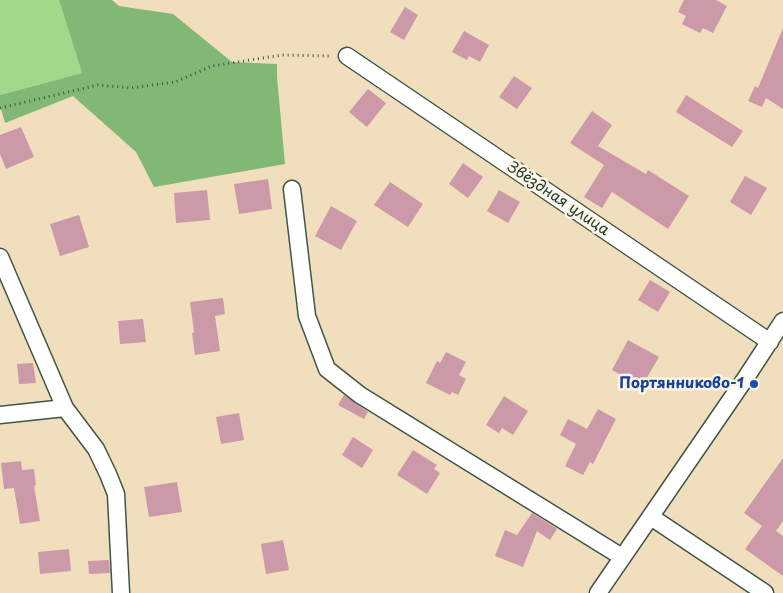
<!DOCTYPE html>
<html>
<head>
<meta charset="utf-8">
<style>
  body { margin:0 }
  canvas { display:block; background:#f0debc }
</style>
</head>
<body>
<canvas width="783" height="593"></canvas>
<script>
const ctx = document.querySelector('canvas').getContext('2d');
ctx.lineJoin = 'round';
function fillPath(path, color) {
  ctx.fillStyle = color;
  ctx.fill(path, 'evenodd');
}
function poly(rows) {
  const path = new Path2D();
  for (const r of rows) {
    path.moveTo(r[0], r[1]);
    for (let i = 2; i < r.length; i += 2) path.lineTo(r[i], r[i + 1]);
  }
  return path;
}
function stroke(path, color, width, dash) {
  ctx.strokeStyle = color;
  ctx.lineWidth = width;
  ctx.lineCap = dash ? 'butt' : 'round';
  ctx.setLineDash(dash || []);
  ctx.stroke(path);
}
function label(font, color, halo, rows, align = 'center') {
  ctx.font = font + ' "Playpen Sans",sans-serif';
  ctx.lineWidth = 5;
  ctx.setLineDash([]);
  ctx.textBaseline = 'middle';
  ctx.strokeStyle = halo;
  ctx.fillStyle = color;
  for (const [text, x, y, turn = 0] of rows) {
    ctx.save();
    ctx.translate(x, y);
    ctx.rotate((+turn || 0) * Math.PI / 180);
    ctx.textAlign = isNaN(turn) ? turn : align;
    if (halo) ctx.strokeText(text, 0, 0);
    ctx.fillText(text, 0, 0);
    ctx.restore();
  }
}
fillPath(poly([
  [0,0,59,0,82,73,0,95]
]), '#a2d88a');
fillPath(poly([
  [59,0,112,0,119,6,173,14,232,62,277,64,277,77,285,164,154,187,136,152,73,96,5,123,0,105,0,95,82,73]
]), '#81b876');
fillPath(poly([
  [684,0,716,0,727,6,713,33,703,28,700,33,682,24,686,16,678,12],
  [405,7,418,15,404,40,390,32],
  [783,28,783,109,766,98,762,107,748,101,755,86,758,88],
  [464,31,489,45,480,62,469,56,467,60,452,52],
  [514,76,532,88,517,109,499,97],
  [368,89,386,103,367,127,349,112],
  [686,95,743,131,732,147,676,112],
  [592,111,612,125,598,146,646,174,648,170,689,196,668,229,612,192,602,208,584,197,604,165,570,143],
  [21,127,34,157,6,169,0,154,0,135],
  [463,163,483,177,468,198,449,184],
  [745,176,767,188,751,215,730,202],
  [268,179,272,209,239,214,234,184],
  [390,182,423,204,408,227,374,205],
  [207,190,210,220,176,223,174,193],
  [499,190,520,202,508,223,487,211],
  [331,206,357,221,341,250,315,236],
  [79,215,89,247,60,256,50,224],
  [650,280,670,292,658,312,638,300],
  [223,298,225,314,215,316,220,351,195,355,192,333,194,332,190,302],
  [143,319,146,342,120,344,118,321],
  [628,340,659,357,642,386,612,370],
  [446,352,466,362,459,375,466,379,458,395,452,392,450,395,426,383,437,361,440,363],
  [33,363,36,383,19,384,17,364],
  [344,395,368,412,364,419,338,405],
  [504,396,528,411,513,435,502,428,499,433,486,425],
  [598,409,616,419,593,464,590,462,583,475,565,466,576,444,560,435,568,419,587,429],
  [239,413,244,440,221,444,216,417],
  [353,437,373,450,362,468,342,455],
  [413,450,437,465,434,469,440,473,427,494,397,475],
  [783,458,783,521,776,531,783,536,783,576,745,549,762,526,744,513],
  [21,461,22,470,34,469,36,485,34,486,40,521,20,524,14,488,4,489,1,463],
  [177,482,182,512,149,517,144,487],
  [532,513,557,529,550,540,537,531,523,567,495,556,505,530,517,535],
  [283,540,289,570,266,574,261,544],
  [69,549,71,571,40,574,38,552],
  [109,560,110,573,89,574,88,561]
]), '#cc99a9');
const minor = poly([
  [347,56,770,342],
  [292,189,307,316,327,369,360,395,622,557],
  [0,257,65,408,96,449,108,474,116,494,121,593],
  [0,415,65,408],
  [651,517,765,593],
  [598,593,745,379,783,321]
]);
stroke(minor, '#3e5548', 19);
stroke(poly([
  [0,108,98,85,131,88,175,82,212,66,282,55,332,56]
]), '#3e5548', 3, [1, 4]);
stroke(minor, '#fff', 16);
for (const [x, y, r, color] of [
  [754,384,5,"#1a4fb4"]
]) {
  const dot = new Path2D();
  dot.arc(x, y, r, 0, 2 * Math.PI);
  ctx.fillStyle = color;
  ctx.fill(dot);
  stroke(dot, '#fcf5e5', 2);
}
label('15px', '#1f3d34', '#fcf5e5', [
  ["Звёздная улица",558,199,34]
]);
label('bold 15px', '#164399', '#fcf5e5', [
  ["Портянниково-1",744,384]
], 'right');
</script>
</body>
</html>
